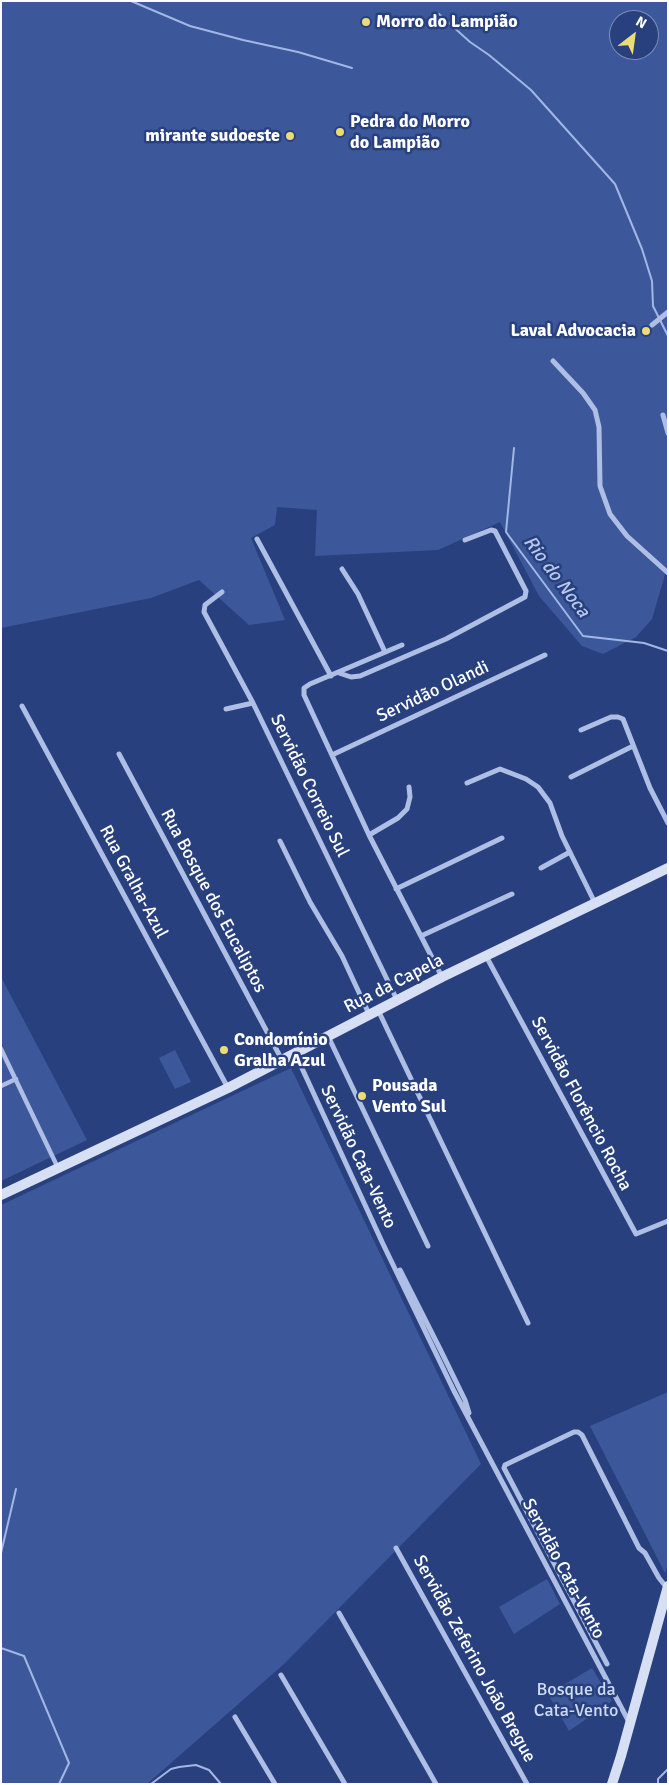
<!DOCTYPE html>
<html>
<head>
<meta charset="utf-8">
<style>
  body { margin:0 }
  #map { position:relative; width:669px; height:1785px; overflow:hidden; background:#28407e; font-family:Signika,sans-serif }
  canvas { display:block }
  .frame { position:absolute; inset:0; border:2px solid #fff; pointer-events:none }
  .north { position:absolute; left:609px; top:10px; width:50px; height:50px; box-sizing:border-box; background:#28407e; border:1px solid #7e8cb2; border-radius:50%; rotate:30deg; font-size:14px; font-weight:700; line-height:20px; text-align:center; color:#fff }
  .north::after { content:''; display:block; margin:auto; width:18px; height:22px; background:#ecdc74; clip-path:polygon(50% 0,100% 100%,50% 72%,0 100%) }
</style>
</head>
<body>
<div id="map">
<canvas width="669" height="1785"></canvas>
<div class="frame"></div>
<div class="north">N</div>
</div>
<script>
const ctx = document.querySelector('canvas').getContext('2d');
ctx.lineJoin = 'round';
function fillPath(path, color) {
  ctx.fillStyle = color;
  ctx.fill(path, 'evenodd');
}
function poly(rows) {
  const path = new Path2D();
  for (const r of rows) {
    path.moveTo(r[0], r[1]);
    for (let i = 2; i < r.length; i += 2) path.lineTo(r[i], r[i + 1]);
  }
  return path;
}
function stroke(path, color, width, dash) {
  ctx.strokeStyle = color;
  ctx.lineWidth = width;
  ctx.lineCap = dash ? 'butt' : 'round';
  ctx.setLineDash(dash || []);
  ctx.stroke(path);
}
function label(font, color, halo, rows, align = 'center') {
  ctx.font = font + ' Signika,sans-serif';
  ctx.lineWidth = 5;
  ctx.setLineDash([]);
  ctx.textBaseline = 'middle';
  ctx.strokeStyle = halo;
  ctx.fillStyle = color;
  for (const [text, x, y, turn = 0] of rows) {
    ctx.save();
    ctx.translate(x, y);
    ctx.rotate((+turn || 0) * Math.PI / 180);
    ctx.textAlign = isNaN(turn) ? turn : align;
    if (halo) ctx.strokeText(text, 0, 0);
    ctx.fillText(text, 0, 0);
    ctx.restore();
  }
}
fillPath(poly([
  [1,1,668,1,668,564,652,619,636,637,603,654,582,646,539,596,500,522,438,550,315,556,317,510,277,507,275,525,251,538,285,620,249,625,199,580,151,598,1,628],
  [619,20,649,20,649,50,619,50],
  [1,977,87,1140,1,1181],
  [175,1050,191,1082,175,1089,159,1058],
  [291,1068,481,1464,284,1664,147,1784,1,1784,1,1205],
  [668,1392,668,1565,665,1573,590,1426],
  [547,1579,560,1604,514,1634,499,1607],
  [592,1668,612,1701,569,1731,548,1694]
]), '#3c589b');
stroke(poly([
  [131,1,190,26,243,40,298,52,352,68],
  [439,14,470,42,489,55,531,90,615,184,642,249,652,281,653,306,668,336],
  [514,448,506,532,583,636,644,643,668,651],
  [1,1553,16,1489],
  [1,1648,24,1656,69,1763,59,1784],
  [151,1784,171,1769,179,1767,196,1765,209,1770,221,1784],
  [658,1784,658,1779,668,1769]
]), '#a2b7e5', 2);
stroke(poly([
  [1,1049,58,1168],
  [1,1086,16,1079]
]), '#aebee5', 4.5);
stroke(poly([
  [652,325,668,312],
  [553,361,583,393,595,410,599,427,600,486,610,514,627,536,668,573],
  [663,415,668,433],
  [257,539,331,676],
  [342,569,358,594,385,652],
  [222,592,205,605,204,612,253,703,397,1000],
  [402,645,310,684,304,688,304,695,369,835,442,977],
  [339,673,351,677,360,676,446,639,525,597,526,591,495,531,491,530,465,540],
  [22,706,228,1088],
  [226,709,253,703],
  [581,730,611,717,618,717,623,719,650,788,668,823],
  [119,754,282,1060],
  [332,755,545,655],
  [571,777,633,746],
  [467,783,500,769,526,779,538,787,550,803,562,836,595,903],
  [369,835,398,818,407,809,410,797,409,787],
  [280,841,310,902,342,956,369,1014],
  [541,868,570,852],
  [396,889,502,838],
  [421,936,512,894],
  [486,956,636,1234,668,1221],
  [378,1010,528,1323],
  [328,1036,428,1246],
  [295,1053,383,1244,454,1391,629,1722],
  [400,1270,440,1349,465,1400,469,1413],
  [396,1548,527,1784],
  [339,1613,436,1784],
  [607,1664,504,1468,505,1465,574,1432,578,1432,582,1435,639,1548,645,1553,659,1578,667,1588],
  [281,1675,345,1784],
  [235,1717,275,1784]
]), '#aebee5', 5);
stroke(poly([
  [1,1195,228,1088,442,977,668,868],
  [612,1784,621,1756,668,1586]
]), '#d7dff5', 10);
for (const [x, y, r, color] of [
  [366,22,5,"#ecdc74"],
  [340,132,5,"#ecdc74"],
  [290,136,5,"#ecdc74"],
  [646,331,5,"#ecdc74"],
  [224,1050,5,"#ecdc74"],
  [362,1096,5,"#ecdc74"]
]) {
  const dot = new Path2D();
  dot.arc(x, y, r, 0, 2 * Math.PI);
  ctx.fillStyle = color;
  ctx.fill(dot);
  stroke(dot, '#28407e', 2);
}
label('bold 18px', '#fff', '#28407e', [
  ["Morro do Lampião",376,22],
  ["Pedra do Morro",350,122],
  ["do Lampião",350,143],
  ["mirante sudoeste",280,136,"right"],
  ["Laval Advocacia",636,331,"right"],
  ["Condomínio",234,1040],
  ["Gralha Azul",234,1061],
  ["Pousada",372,1086],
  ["Vento Sul",372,1107]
], 'left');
label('18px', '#fff', '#28407e', [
  ["Servidão Olandi",433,692,-25],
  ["Servidão Correio Sul",309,786,64],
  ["Rua Gralha-Azul",133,882,62],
  ["Rua Bosque dos Eucaliptos",213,901,62],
  ["Rua da Capela",394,984,-27],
  ["Servidão Florêncio Rocha",581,1104,62],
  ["Servidão Cata-Vento",358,1157,65],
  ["Servidão Cata-Vento",563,1569,62],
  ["Servidão Zeferino João Bregue",474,1659,61]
]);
label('18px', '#d0dbf4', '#28407e', [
  ["Bosque da",576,1690],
  ["Cata-Vento",576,1711]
]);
label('italic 19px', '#b9c9ec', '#28407e', [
  ["Rio do Noca",556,577,53]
]);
</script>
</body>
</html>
